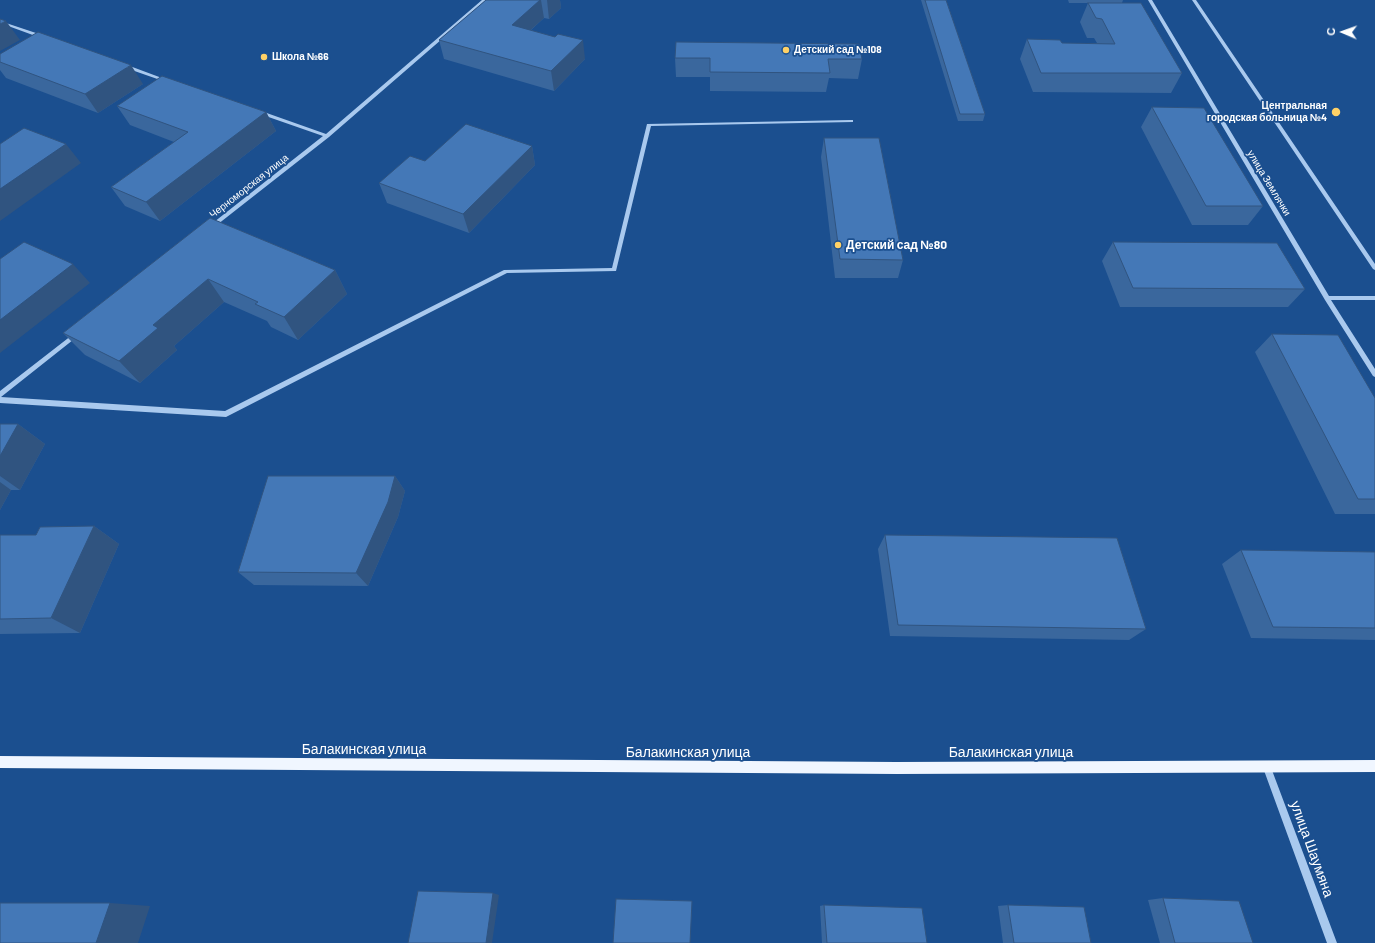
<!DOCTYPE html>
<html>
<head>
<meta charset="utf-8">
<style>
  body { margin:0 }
  #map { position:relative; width:1375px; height:943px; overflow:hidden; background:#1b4f8f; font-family:Barlow,sans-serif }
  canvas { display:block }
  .north { position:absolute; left:1323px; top:12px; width:40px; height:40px; -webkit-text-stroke:3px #1b4f8f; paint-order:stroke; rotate:272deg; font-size:11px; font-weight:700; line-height:16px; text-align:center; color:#fff }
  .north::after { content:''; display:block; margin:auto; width:14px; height:18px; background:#fff; clip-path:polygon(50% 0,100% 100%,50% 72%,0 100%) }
</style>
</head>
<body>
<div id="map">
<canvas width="1375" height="943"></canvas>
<div class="north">С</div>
</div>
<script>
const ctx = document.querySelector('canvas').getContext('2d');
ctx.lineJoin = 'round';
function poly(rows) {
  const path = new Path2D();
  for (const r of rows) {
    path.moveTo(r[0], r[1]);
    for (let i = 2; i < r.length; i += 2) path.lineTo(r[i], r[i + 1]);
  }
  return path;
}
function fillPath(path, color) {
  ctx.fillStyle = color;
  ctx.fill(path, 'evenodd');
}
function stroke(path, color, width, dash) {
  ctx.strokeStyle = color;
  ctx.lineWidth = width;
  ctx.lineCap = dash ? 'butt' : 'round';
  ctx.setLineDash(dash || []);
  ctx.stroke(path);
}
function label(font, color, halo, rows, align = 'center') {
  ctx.font = font + ' Barlow,sans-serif';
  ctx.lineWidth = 3.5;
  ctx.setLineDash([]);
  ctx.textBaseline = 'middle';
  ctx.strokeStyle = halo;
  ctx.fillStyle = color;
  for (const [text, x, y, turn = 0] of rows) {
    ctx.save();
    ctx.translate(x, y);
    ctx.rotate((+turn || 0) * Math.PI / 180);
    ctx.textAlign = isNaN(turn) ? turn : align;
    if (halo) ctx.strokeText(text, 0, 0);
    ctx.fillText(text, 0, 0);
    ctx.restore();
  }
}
fillPath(poly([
  [482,0,487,0,329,137,213,228,209,228,209,226,323,136,257,113,257,111,261,111,326,134,482,0],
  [1148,0,1152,0,1329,296,1375,296,1375,300,1331,300,1375,369,1375,377,1373,376,1325,300,1148,0],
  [1192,0,1196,0,1375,264,1375,270,1373,269,1192,0],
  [0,21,45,36,45,37,41,38,0,23,0,21],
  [123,65,127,65,170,81,166,82,123,67,123,65],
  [851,120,853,120,853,122,651,126,616,271,507,273,226,417,0,403,0,391,76,332,78,332,79,334,78,336,1,397,225,411,504,270,612,268,647,124,851,120],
  [1266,761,1269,762,1270,765,1337,943,1327,943,1262,765,1263,762,1266,761]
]), '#a9c9ee');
fillPath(poly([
  [0,756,897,762,1375,760,1375,772,897,774,0,768,0,756]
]), '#f0f6ff');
fillPath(poly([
  [486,0,560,0,561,8,549,19,544,18,531,30,585,59,554,91,444,59,439,40],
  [921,0,946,0,985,114,983,121,958,121],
  [1068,0,1123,0,1122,3,1182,73,1171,93,1033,92,1020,59,1027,39,1062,43,1097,43,1094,38,1087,38,1080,22,1088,3,1069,3],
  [0,54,143,84,98,113,6,78,0,70],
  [675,58,862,59,858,79,829,78,826,92,710,91,710,77,676,77],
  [117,106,266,112,276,131,160,221,125,206,111,187,174,142,130,125],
  [1152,107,1263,206,1248,225,1192,225,1141,127],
  [824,138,903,260,898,278,835,278,821,157],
  [532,146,535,165,469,233,387,203,379,183,425,161],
  [210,218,335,270,347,294,298,340,271,327,267,321,224,302,174,346,177,350,140,383,85,355,63,333],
  [1113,242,1305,289,1288,307,1120,307,1102,261],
  [1272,334,1375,398,1375,514,1335,514,1255,352],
  [0,424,18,424,45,444,20,490,11,490,0,510],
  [395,476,405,491,398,517,368,586,254,585,238,572],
  [94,526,119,544,80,633,0,634,0,535,36,535],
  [885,535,1146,629,1129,640,890,636,878,549],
  [1241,550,1375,552,1375,640,1251,638,1222,564],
  [1163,898,1253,943,1160,943,1148,900],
  [824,905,927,943,822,943,820,906],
  [1008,905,1091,943,1003,943,998,906]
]), '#3a679d');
fillPath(poly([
  [540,0,541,0,544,18,515,44,512,25],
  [547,0,560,0,561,8,549,19],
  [6,21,20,40,0,51,0,24],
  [583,40,585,59,554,91,551,71],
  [131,65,143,84,98,113,85,94],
  [266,112,276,131,160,221,146,202],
  [66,144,81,163,0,221,0,189],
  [532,146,535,165,469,233,463,214],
  [73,264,90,283,0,353,0,320],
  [335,270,347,294,298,340,284,317],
  [208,279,224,302,174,346,177,350,140,383,119,361,153,325],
  [18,424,45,444,20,490,0,476,0,456],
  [395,476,405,491,398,517,368,586,356,573],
  [0,482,11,490,0,510],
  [94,526,119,544,80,633,51,618],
  [493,893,499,895,492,943,486,943],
  [110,903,150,906,138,943,96,943]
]), '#305480');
const building = poly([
  [486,0,540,0,512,25,555,37,558,34,583,40,551,71,439,40,486,0],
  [925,0,946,0,985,114,960,114,925,0],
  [1088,3,1141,3,1182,73,1041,73,1027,39,1060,40,1062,43,1115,44,1102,19,1096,18,1088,3],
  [0,19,6,21,0,24,0,19],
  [38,32,131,65,85,94,0,62,0,54,38,32],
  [676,42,859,44,862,59,828,59,830,73,710,72,710,58,675,58,676,42],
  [162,76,266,112,146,202,111,187,188,132,117,106,162,76],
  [1152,107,1204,108,1263,206,1206,206,1152,107],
  [466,124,532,146,463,214,379,183,410,156,425,161,466,124],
  [24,128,66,144,0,189,0,144,24,128],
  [824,138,879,138,903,260,840,259,824,138],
  [210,218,335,270,284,317,255,304,258,302,208,279,153,325,158,328,119,361,63,333,210,218],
  [24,242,73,264,0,320,0,259,24,242],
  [1113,242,1277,243,1305,289,1133,288,1113,242],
  [1272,334,1338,335,1375,398,1375,499,1358,499,1272,334],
  [0,424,18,424,0,456,0,424],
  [268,476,395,476,388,502,356,573,238,572,268,476],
  [94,526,51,618,0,619,0,535,36,535,40,527,94,526],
  [885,535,1117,538,1146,629,898,625,885,535],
  [1241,550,1375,552,1375,628,1273,627,1241,550],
  [418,891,493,893,486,943,408,943,418,891],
  [1163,898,1239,901,1253,943,1175,943,1163,898],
  [616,899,692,901,690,943,613,943,616,899],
  [0,903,110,903,96,943,0,943,0,903],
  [824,905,922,908,927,943,827,943,824,905],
  [1008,905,1084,907,1091,943,1014,943,1008,905]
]);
fillPath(building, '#4478b7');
stroke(building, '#305480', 1);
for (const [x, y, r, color] of [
  [786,50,4,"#ffd166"],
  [264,57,4,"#ffd166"],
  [1336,112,5,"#ffd166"],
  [838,245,4,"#ffd166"]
]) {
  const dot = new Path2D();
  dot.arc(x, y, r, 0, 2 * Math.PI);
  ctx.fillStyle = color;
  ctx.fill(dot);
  stroke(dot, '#1b4f8f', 1.5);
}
label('bold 10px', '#fff', '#1b4f8f', [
  ["Детский сад №108",794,50],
  ["Школа №66",272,57],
  ["Центральная",1327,106,"right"],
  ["городская больница №4",1327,118,"right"]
], 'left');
label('10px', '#fff', '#1b4f8f', [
  ["улица Землячки",1269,183,59],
  ["Черноморская улица",249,186,-38]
]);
label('bold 12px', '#fff', '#1b4f8f', [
  ["Детский сад №80",846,245]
], 'left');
label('14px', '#fff', '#1b4f8f', [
  ["Балакинская улица",364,749],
  ["Балакинская улица",688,752],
  ["Балакинская улица",1011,752],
  ["улица Шаумяна",1312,849,70]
]);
</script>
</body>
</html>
